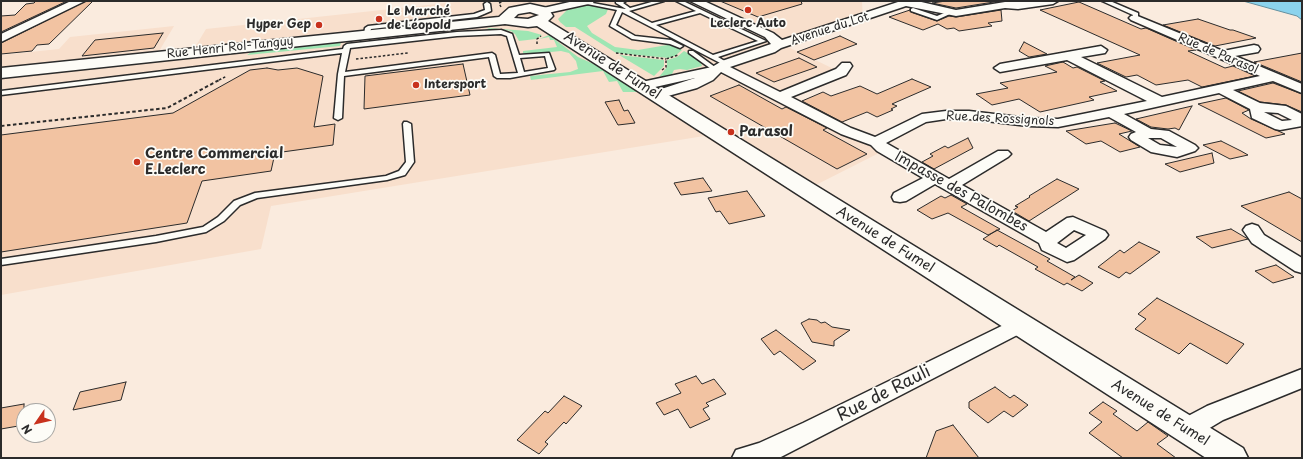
<!DOCTYPE html>
<html>
<head>
<meta charset="utf-8">
<style>
  body { margin:0 }
  #map { position:relative; width:1303px; height:459px; overflow:hidden; background:#faebde; font-family:"Playpen Sans",sans-serif }
  canvas { display:block }
  .frame { position:absolute; inset:0; border:2px solid #2b2b2b; pointer-events:none }
  .north { position:absolute; left:16px; top:403px; width:40px; height:40px; box-sizing:border-box; background:#fdfcf7; border:1px solid #a9a8a5; border-radius:50%; rotate:236deg; font-size:11px; font-weight:700; line-height:16px; text-align:center; color:#2b2b2b }
  .north::after { content:''; display:block; margin:auto; width:14px; height:18px; background:#c8321e; clip-path:polygon(50% 0,100% 100%,50% 72%,0 100%) }
</style>
</head>
<body>
<div id="map">
<canvas width="1303" height="459"></canvas>
<div class="frame"></div>
<div class="north">N</div>
</div>
<script>
const ctx = document.querySelector('canvas').getContext('2d');
ctx.lineJoin = 'round';
function fillPath(path, color) {
  ctx.fillStyle = color;
  ctx.fill(path, 'evenodd');
}
function poly(rows) {
  const path = new Path2D();
  for (const r of rows) {
    path.moveTo(r[0], r[1]);
    for (let i = 2; i < r.length; i += 2) path.lineTo(r[i], r[i + 1]);
  }
  return path;
}
function stroke(path, color, width, dash) {
  ctx.strokeStyle = color;
  ctx.lineWidth = width;
  ctx.lineCap = dash ? 'butt' : 'round';
  ctx.setLineDash(dash || []);
  ctx.stroke(path);
}
function label(font, color, halo, rows, align = 'center') {
  ctx.font = font + ' "Playpen Sans",sans-serif';
  ctx.lineWidth = 3.5;
  ctx.setLineDash([]);
  ctx.textBaseline = 'middle';
  ctx.strokeStyle = halo;
  ctx.fillStyle = color;
  for (const [text, x, y, turn = 0] of rows) {
    ctx.save();
    ctx.translate(x, y);
    ctx.rotate((+turn || 0) * Math.PI / 180);
    ctx.textAlign = isNaN(turn) ? turn : align;
    if (halo) ctx.strokeText(text, 0, 0);
    ctx.fillText(text, 0, 0);
    ctx.restore();
  }
}
fillPath(poly([
  [465,1,862,1,863,21,788,47,836,70,783,92,856,131,881,152,796,195,704,136,271,206,261,249,1,295,1,55,59,49,70,37,174,26,158,53,194,49,206,29]
]), '#f8dfcc');
fillPath(poly([
  [588,5,608,9,606,14,587,26,592,33,615,47,638,50,673,44,682,50,675,56,669,58,616,53,575,27,566,27,560,22,558,19,567,10],
  [489,28,528,31,542,35,536,39,519,41,515,34,511,31,504,30,485,30],
  [549,35,578,57,596,65,639,92,623,92,617,81,609,82,603,71,531,80,530,76,570,72,578,69,576,61,569,53,561,51,530,54,523,53,523,51,557,47,554,40,550,40,549,37,539,39],
  [339,40,341,42,340,46,247,55,254,50],
  [684,51,700,60,702,66,687,70,680,69,674,70,672,74,659,77,667,67,667,60,677,57],
  [619,55,664,60,664,66,654,76]
]), '#9ee6b3');
const water = poly([
  [1243,1,1302,1,1302,20,1297,16,1243,1]
]);
fillPath(water, '#8bd3ed');
stroke(water, '#65909f', 1);
const building = poly([
  [36,1,67,1,1,32,1,16,15,15,26,4,34,3,36,1],
  [86,1,93,1,49,44,37,45,32,51,1,54,1,43,86,1],
  [720,1,801,1,802,4,758,17,720,1],
  [946,1,1000,1,956,8,932,3,946,1],
  [1079,2,1141,29,1146,28,1196,50,1188,51,1225,68,1233,66,1255,76,1202,87,1188,80,1156,85,1137,75,1126,77,1097,63,1140,55,1040,10,1079,2],
  [910,10,911,12,937,21,949,16,956,17,1001,10,1002,21,988,23,992,26,959,31,954,28,947,29,938,24,923,30,889,17,910,10],
  [1198,19,1230,30,1233,30,1256,38,1215,46,1163,25,1198,19],
  [163,33,154,48,82,56,95,40,163,33],
  [840,36,857,44,814,60,797,52,840,36],
  [1024,42,1047,54,1029,57,1019,51,1024,42],
  [1302,53,1302,82,1254,62,1302,53],
  [799,58,817,67,774,82,756,73,799,58],
  [1063,62,1073,68,1077,67,1105,81,1100,82,1117,91,1089,97,1094,100,1040,112,1019,99,992,105,976,94,1008,88,1000,83,1057,72,1045,66,1063,62],
  [463,64,470,95,364,109,365,76,463,64],
  [267,68,278,70,297,68,323,76,314,127,335,124,333,145,275,153,271,171,202,181,187,223,1,252,1,135,173,113,250,70,267,68],
  [912,79,931,87,892,104,897,106,891,109,893,110,877,117,867,112,842,122,802,101,823,92,831,96,860,86,877,94,912,79],
  [1273,83,1302,94,1302,112,1286,105,1260,102,1238,91,1273,83],
  [739,85,782,109,786,107,827,128,823,130,867,154,837,169,710,96,739,85],
  [1226,98,1249,110,1242,113,1251,119,1285,134,1266,138,1198,104,1226,98],
  [619,100,624,111,628,110,635,123,618,125,605,102,619,100],
  [1192,106,1179,130,1175,128,1168,129,1151,127,1136,119,1192,106],
  [1115,123,1132,131,1119,134,1140,147,1120,152,1101,141,1086,144,1066,131,1115,123],
  [968,138,973,148,934,169,922,162,933,156,930,154,945,146,948,148,968,138],
  [1221,141,1241,151,1248,155,1230,159,1203,145,1221,141],
  [1212,153,1214,163,1180,172,1165,164,1212,153],
  [703,178,712,191,681,195,674,183,703,178],
  [1057,179,1079,189,1029,221,1012,211,1018,207,1015,206,1030,197,1029,196,1057,179],
  [747,191,765,216,729,224,720,211,716,212,708,198,747,191],
  [1289,192,1302,199,1302,242,1241,206,1289,192],
  [951,195,967,204,961,207,1000,229,988,235,948,213,932,219,917,210,941,196,945,198,951,195],
  [1231,229,1248,239,1212,248,1196,237,1231,229],
  [997,230,1050,259,1047,261,1075,277,1071,280,1079,275,1093,283,1082,291,1067,283,1064,285,1035,269,1038,267,999,245,997,247,983,239,997,230],
  [1139,242,1160,252,1130,274,1126,272,1119,278,1098,267,1120,250,1124,253,1139,242],
  [1276,265,1294,277,1273,283,1255,271,1276,265],
  [1157,298,1244,344,1227,364,1190,343,1179,354,1135,329,1146,319,1138,314,1157,298],
  [809,319,817,320,821,323,825,322,832,327,850,330,834,341,834,346,812,342,801,323,809,319],
  [776,330,816,361,803,370,780,351,774,355,761,339,776,330],
  [696,376,702,384,714,379,726,394,706,403,709,406,703,409,710,419,690,428,678,409,664,415,656,403,681,393,675,384,696,376],
  [126,382,121,400,73,410,80,392,126,382],
  [995,387,1010,398,1014,395,1028,405,1013,417,1004,411,988,423,969,408,969,402,995,387],
  [564,396,582,406,566,424,564,422,545,442,548,444,539,454,517,440,545,411,548,413,564,396],
  [1103,402,1117,411,1113,414,1137,431,1148,422,1168,436,1157,444,1176,458,1123,458,1089,433,1102,422,1089,413,1103,402],
  [24,404,24,425,1,429,1,408,24,404],
  [953,425,979,458,926,458,936,431,953,425]
]);
fillPath(building, '#f2c3a2');
stroke(building, '#2b2b2b', 1);
const lane = poly([
  [582,1,625,9,626,9,616,3,616,1,626,1,623,3,630,8,655,1,664,1,629,11,652,23,696,11,676,1,683,1,766,41,718,57,728,63,728,65,726,66,622,12,616,25,635,36,671,40,683,46,680,48,670,44,632,39,610,26,617,10,582,3,582,1],
  [700,13,758,41,713,55,656,25,700,13],
  [1102,1,1110,1,1138,13,1138,18,1133,19,1133,15,1102,1],
  [487,2,490,4,491,11,477,17,371,29,369,35,364,34,365,28,368,26,474,14,485,10,484,4,487,2],
  [913,8,937,16,949,11,952,13,937,20,911,11,911,9,913,8],
  [501,30,512,34,519,55,549,53,555,69,554,70,510,78,497,78,494,76,489,57,344,76,342,118,338,120,334,118,338,74,342,53,1,95,1,91,343,49,344,46,347,44,457,32,501,30],
  [501,34,507,36,518,73,500,74,495,55,492,53,345,72,350,48,457,36,501,34],
  [545,56,548,68,524,72,520,58,545,56],
  [689,51,693,51,719,70,714,71,689,53,689,51],
  [404,122,407,122,411,124,414,162,405,175,387,180,257,198,240,205,224,221,206,232,156,242,1,265,1,259,156,236,203,227,218,217,234,201,255,193,386,176,399,171,406,162,403,124,404,122]
]);
const street = poly([
  [71,1,85,1,1,42,1,34,71,1],
  [574,1,594,1,593,3,543,14,538,11,539,9,574,1],
  [690,1,704,1,773,33,782,40,901,1,917,1,956,10,1005,2,1058,1,1053,4,1018,9,1005,8,956,16,906,6,781,48,775,52,730,67,780,92,836,69,842,63,850,63,852,66,846,75,791,97,851,128,875,137,922,114,946,111,969,111,1028,118,1058,119,1147,101,1067,60,1000,72,994,68,1000,64,1101,46,1107,50,1105,53,1081,57,1162,97,1260,76,1131,20,1129,18,1131,16,1135,15,1223,51,1254,45,1258,46,1260,49,1258,52,1235,56,1302,84,1302,93,1273,81,1233,90,1260,103,1286,106,1302,114,1302,126,1280,130,1275,129,1252,118,1250,109,1219,93,1124,114,1151,129,1169,131,1195,145,1198,148,1195,151,1177,157,1151,152,1131,140,1129,137,1131,134,1136,132,1109,117,1058,127,1028,126,969,119,946,119,926,122,886,143,949,179,998,151,1008,151,1011,154,1008,157,962,185,1046,232,1067,218,1073,217,1105,231,1108,235,1105,239,1074,260,1067,262,1042,250,1039,243,935,184,906,201,900,202,894,201,892,197,894,193,923,178,877,151,871,145,841,134,721,72,713,80,697,88,657,99,652,98,650,95,652,92,695,78,642,90,637,89,635,86,637,83,712,67,722,61,771,44,765,37,690,1],
  [1264,112,1278,113,1292,120,1282,121,1264,112],
  [1148,138,1161,138,1177,147,1160,145,1148,138],
  [1074,230,1086,235,1066,248,1057,243,1074,230],
  [1252,224,1258,226,1264,235,1302,258,1302,273,1295,271,1252,243,1243,230,1246,226,1252,224],
  [1020,317,1027,320,1031,325,1027,330,779,458,732,458,736,450,759,443,803,423,1020,317],
  [1302,369,1302,388,1223,420,1208,429,1199,439,1190,442,1181,439,1178,432,1181,425,1190,415,1207,406,1302,369]
]);
const secondary = poly([
  [530,4,548,8,553,16,548,21,1243,448,1248,458,1206,458,537,26,528,27,505,24,1,78,1,68,499,17,509,8,530,4],
  [530,12,539,15,528,19,514,18,518,14,530,12]
]);
stroke(lane, '#2b2b2b', 3);
stroke(street, '#2b2b2b', 3);
stroke(secondary, '#2b2b2b', 3);
stroke(poly([
  [501,7,499,3,504,1],
  [537,44,537,39,541,36],
  [616,53,666,59],
  [356,59,408,53],
  [662,70,666,67,666,59,678,55],
  [219,80,227,76]
]), '#2b2b2b', 1.5, [2.5, 2]);
stroke(poly([
  [1,126,167,108,221,79]
]), '#2b2b2b', 2, [3.5, 2.5]);
fillPath(lane, '#fdfcf7');
fillPath(street, '#fdfcf7');
fillPath(secondary, '#fdfcf7');
for (const [x, y, r, color] of [
  [748,10,4,"#c8321e"],
  [379,19,4,"#c8321e"],
  [319,25,4,"#c8321e"],
  [416,85,4,"#c8321e"],
  [731,132,4,"#c8321e"],
  [137,162,4,"#c8321e"]
]) {
  const dot = new Path2D();
  dot.arc(x, y, r, 0, 2 * Math.PI);
  ctx.fillStyle = color;
  ctx.fill(dot);
  stroke(dot, '#fdfcf7', 1.5);
}
label('bold 12px', '#2b2b2b', '#fdfcf7', [
  ["Le Marché",387,12],
  ["de Léopold",387,26],
  ["Leclerc Auto",748,24,"center"],
  ["Hyper Gep",311,25,"right"],
  ["Intersport",424,85]
], 'left');
label('12px', '#2b2b2b', '#fdfcf7', [
  ["Avenue du Lot",830,29,-18],
  ["Rue Henri Rol-Tanguy",230,48,-6],
  ["Rue de Parasol",1218,54,23],
  ["Rue des Rossignols",1000,119,3]
]);
label('14px', '#2b2b2b', '#fdfcf7', [
  ["Avenue de Fumel",612,66,33],
  ["Impasse des Palombes",961,192,29],
  ["Avenue de Fumel",885,240,32],
  ["Avenue de Fumel",1160,413,32]
]);
label('bold 14px', '#2b2b2b', '#fdfcf7', [
  ["Parasol",739,132],
  ["Centre Commercial",145,154],
  ["E.Leclerc",145,170]
], 'left');
label('17px', '#2b2b2b', '#fdfcf7', [
  ["Rue de Rauli",884,394,-27]
]);
</script>
</body>
</html>
